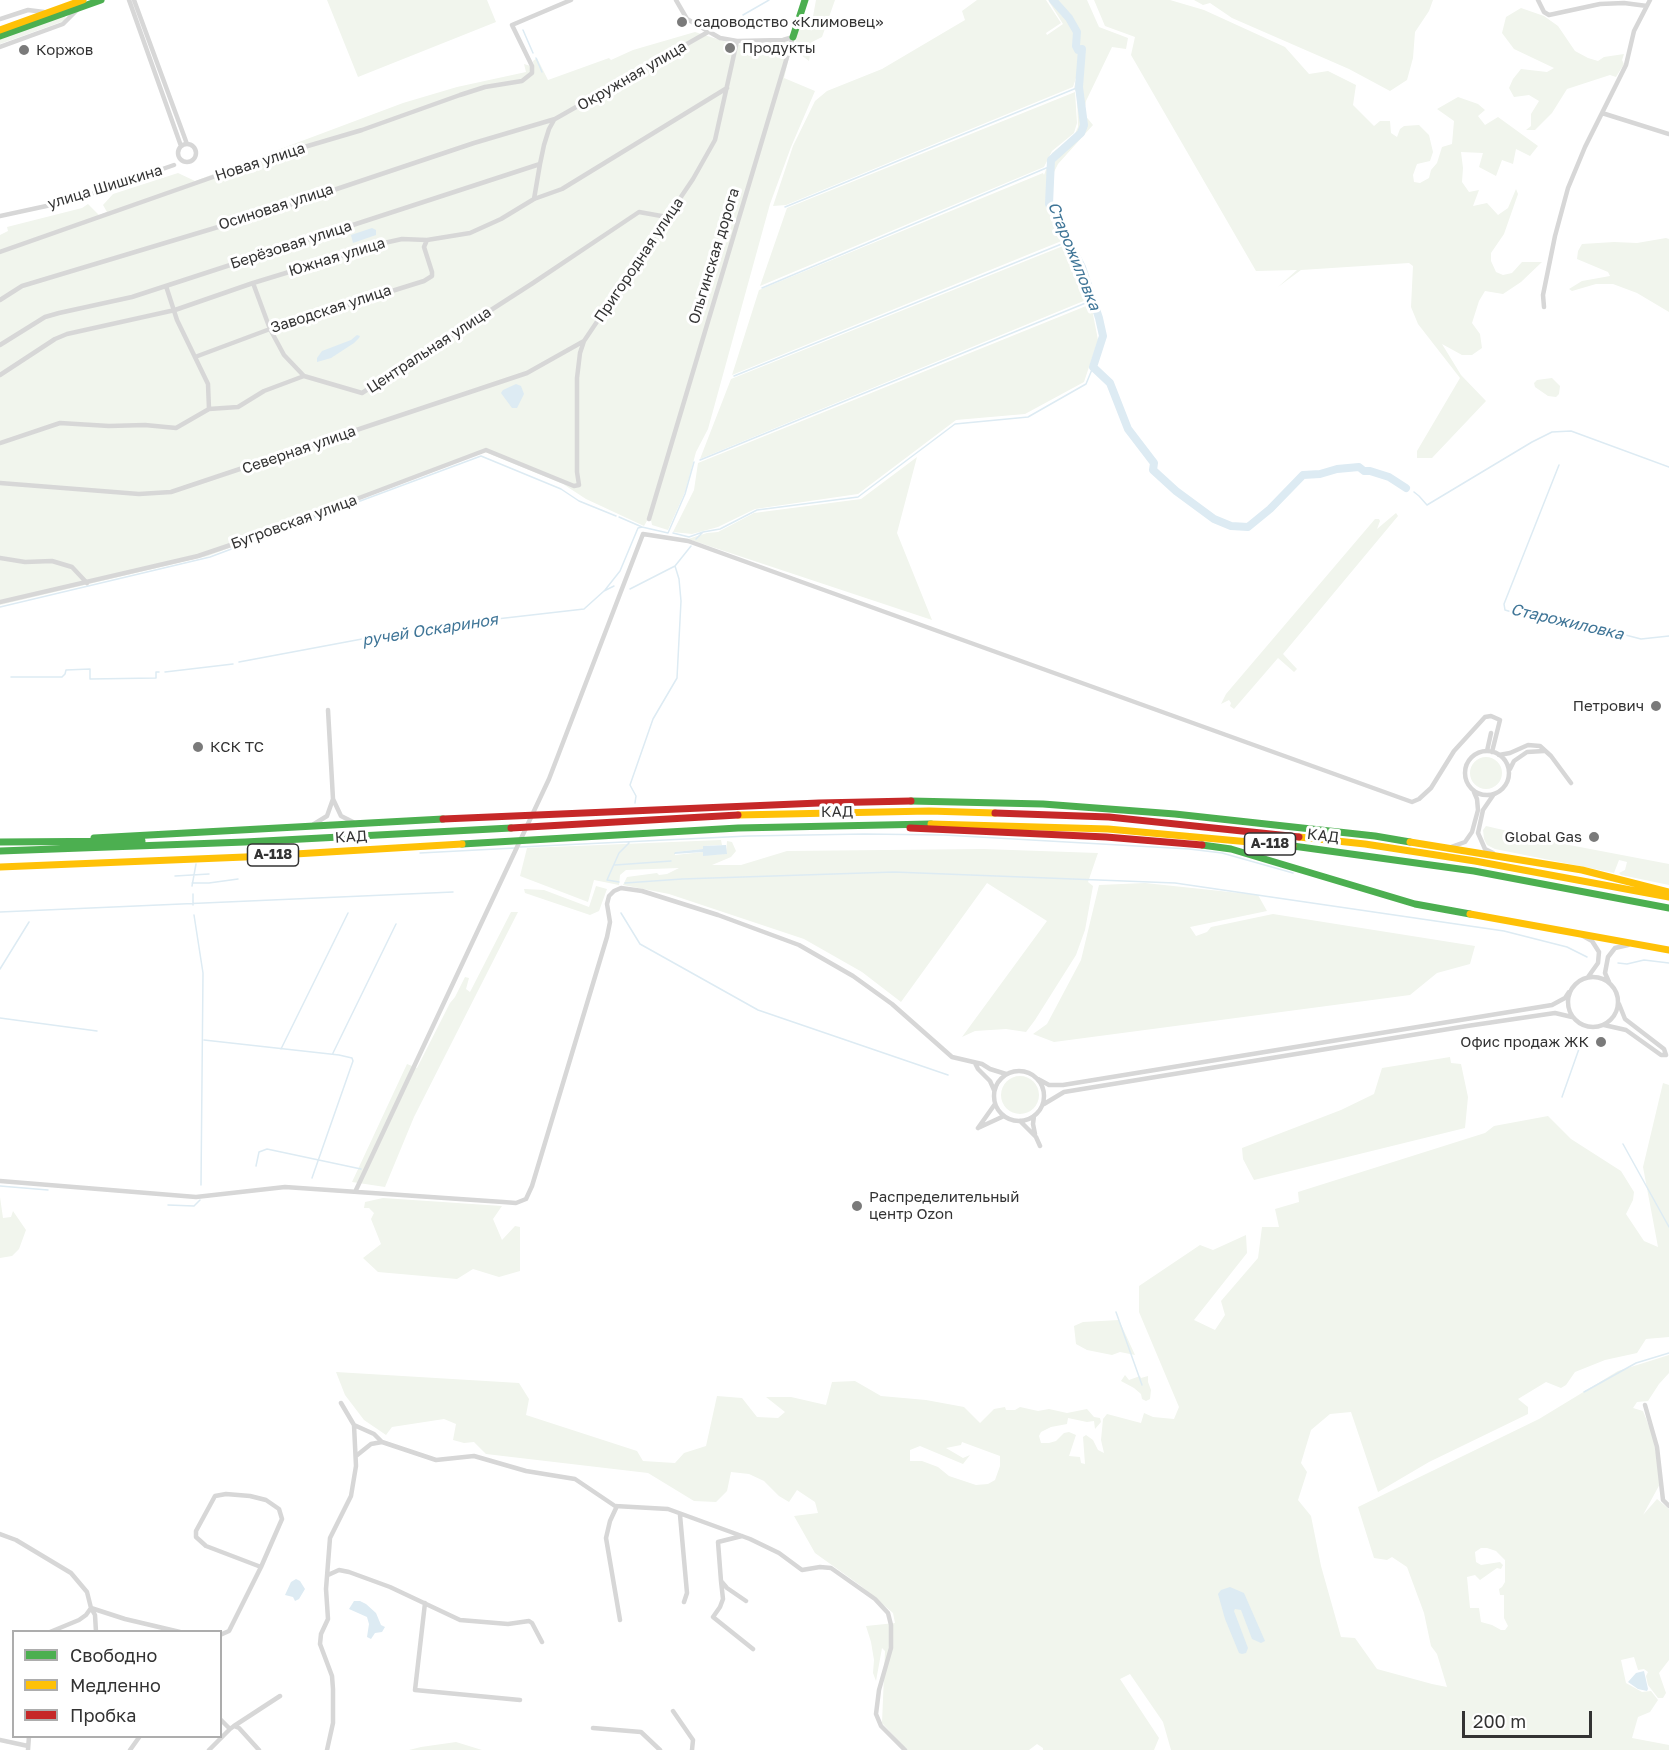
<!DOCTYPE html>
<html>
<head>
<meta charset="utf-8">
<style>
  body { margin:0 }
  #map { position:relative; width:1669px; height:1750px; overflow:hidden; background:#fff; font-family:"Golos Text",sans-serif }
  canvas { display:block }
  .legend { position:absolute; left:12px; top:1630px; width:210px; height:108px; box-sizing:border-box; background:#fff; border:2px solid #adadad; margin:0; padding:8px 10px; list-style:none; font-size:18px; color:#333 }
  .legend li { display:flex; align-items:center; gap:12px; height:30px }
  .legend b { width:30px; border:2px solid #adadad }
  .scale { position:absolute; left:1462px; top:1711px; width:130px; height:27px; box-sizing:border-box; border:3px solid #333; border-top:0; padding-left:8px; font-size:18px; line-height:21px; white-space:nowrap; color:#333; -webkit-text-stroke:4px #fff; paint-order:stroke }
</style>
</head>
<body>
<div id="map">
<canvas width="1669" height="1750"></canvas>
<ul class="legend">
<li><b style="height:8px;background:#4caf50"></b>Свободно</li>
<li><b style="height:8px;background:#ffc107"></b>Медленно</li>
<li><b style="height:8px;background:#c62828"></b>Пробка</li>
</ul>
<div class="scale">200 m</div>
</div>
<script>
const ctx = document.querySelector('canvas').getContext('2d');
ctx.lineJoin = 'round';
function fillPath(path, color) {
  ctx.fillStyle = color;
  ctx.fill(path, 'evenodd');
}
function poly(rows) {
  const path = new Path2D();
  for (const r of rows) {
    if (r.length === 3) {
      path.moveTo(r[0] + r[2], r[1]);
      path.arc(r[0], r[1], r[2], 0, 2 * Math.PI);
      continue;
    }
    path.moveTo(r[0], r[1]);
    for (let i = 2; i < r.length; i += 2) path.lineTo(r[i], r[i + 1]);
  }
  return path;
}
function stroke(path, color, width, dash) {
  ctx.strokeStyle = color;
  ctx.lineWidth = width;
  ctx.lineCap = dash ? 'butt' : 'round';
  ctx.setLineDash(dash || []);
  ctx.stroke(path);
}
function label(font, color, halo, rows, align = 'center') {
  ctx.font = font + ' "Golos Text",sans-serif';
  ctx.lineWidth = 6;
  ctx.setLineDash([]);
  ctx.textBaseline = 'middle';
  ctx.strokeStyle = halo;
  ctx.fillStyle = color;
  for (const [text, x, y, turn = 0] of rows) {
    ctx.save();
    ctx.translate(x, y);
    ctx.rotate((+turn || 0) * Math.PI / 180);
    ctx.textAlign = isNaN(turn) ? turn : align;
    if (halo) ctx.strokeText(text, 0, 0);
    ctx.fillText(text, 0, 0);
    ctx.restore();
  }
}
fillPath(poly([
  [327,0,487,0,496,22,358,77],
  [816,0,835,0,822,37,812,42,809,61,797,52,795,44,800,20,812,22],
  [977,0,1046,0,1061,23,1046,33,1047,35,1063,24,1048,0,1087,0,1099,27,1128,38,1126,49,1112,47,1086,101,1084,114,1093,125,1058,164,1052,176,1052,204,1080,257,1089,282,1097,312,1091,298,700,459,731,379,1068,244,1051,218,1064,240,732,375,759,290,1043,173,1044,175,1052,153,1074,136,1078,127,1077,94,1074,88,1077,75,1073,87,786,205,773,206,793,146,815,101,827,91,882,69,965,20,962,11],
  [1094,0,1170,0,1204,10,1285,47,1309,74,1328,71,1356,85,1353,105,1374,126,1380,121,1390,121,1391,133,1397,137,1400,129,1404,126,1419,125,1429,135,1433,152,1430,161,1417,164,1413,175,1414,182,1420,183,1429,178,1431,170,1437,163,1442,147,1452,144,1454,121,1437,109,1458,97,1478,104,1485,110,1478,116,1485,125,1498,117,1538,146,1530,156,1516,149,1513,164,1502,160,1496,176,1479,167,1483,153,1461,152,1463,168,1462,182,1469,192,1479,190,1473,206,1487,203,1498,215,1508,208,1516,189,1518,194,1504,234,1491,253,1491,261,1496,272,1503,275,1512,273,1522,262,1542,262,1521,282,1503,294,1485,291,1479,301,1472,323,1480,334,1482,348,1472,355,1462,355,1442,344,1461,375,1486,401,1432,458,1417,458,1417,451,1460,378,1418,324,1411,307,1413,266,1409,263,1301,270,1278,287,1297,270,1256,271,1131,55,1135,37,1105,26],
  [1194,0,1433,0,1429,11,1415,32,1413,58,1407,80,1390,91,1349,69,1232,18,1210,3,1203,5],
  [1521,8,1544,16,1558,26,1575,51,1588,58,1598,61,1604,57,1624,54,1622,60,1624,64,1616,77,1610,75,1567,89,1552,113,1535,130,1526,130,1531,126,1531,114,1539,101,1529,95,1514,97,1509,88,1513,79,1521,69,1547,72,1554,68,1514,49,1502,33,1506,17],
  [65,16,66,20,64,21,0,44,0,39],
  [695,32,736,45,793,41,784,78,815,91,791,147,770,204,708,429,696,452,685,492,668,530,652,525,651,520,648,519,644,526,586,499,563,484,485,452,208,556,0,605,0,235,8,231,7,227,82,208,88,204,99,215,107,212,103,205,113,194,178,173,195,181,403,103,457,87,526,72,524,64,534,67,533,61,537,58,548,80,609,58,611,60,633,50],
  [1075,92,1077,123,1074,133,1052,151,1044,167,760,286,787,208],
  [1666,238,1669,239,1669,312,1637,293,1613,284,1596,284,1572,291,1569,289,1582,281,1610,276,1608,272,1577,259,1578,251,1582,244,1614,242,1637,243],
  [1091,304,1098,340,1084,382,1025,414,956,420,858,494,755,509,718,527,692,534,673,532,694,490,698,463],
  [1552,378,1560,386,1559,394,1556,397,1548,396,1535,387,1534,383,1537,380],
  [917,457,897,533,932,620,688,539,707,533,718,532,754,513,861,499],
  [1396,513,1398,516,1283,654,1297,669,1294,672,1278,658,1234,709,1230,706,1231,703,1229,700,1221,704,1226,694,1375,519,1379,519,1380,521,1377,529],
  [1486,773,16],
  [1486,826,1564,844,1669,864,1669,885,1621,875,1619,873,1625,870,1627,862,1619,860,1614,873,1495,849,1487,845,1484,839,1483,830],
  [721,840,722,845,703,846,703,849,675,852,675,855,703,852,703,855,726,854,727,841,732,842,736,851,731,857,712,865,741,865,787,851,983,849,1098,853,1088,882,1093,886,1085,930,1076,955,1035,1020,1026,1032,1006,1029,975,1031,962,1037,1047,921,987,883,901,1002,862,972,804,939,669,894,623,885,627,877,657,873,659,875,667,874,679,868,626,870,620,875,619,885,594,880,588,902,520,876,527,848],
  [1145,883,1258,895,1267,911,1190,927,1196,936,1207,932,1211,927,1273,914,1475,946,1470,964,1437,973,1410,995,1054,1042,1033,1034,1047,1024,1081,960,1099,885],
  [596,886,607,889,599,911,590,915,525,893,524,889,544,890,589,907],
  [511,912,518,912,414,1117,385,1187,352,1182,407,1064,417,1068,450,1003,455,997,465,977,469,978,466,989,470,992],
  [1450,1057,1451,1063,1461,1064,1468,1097,1465,1128,1254,1180,1243,1159,1242,1148,1341,1110,1374,1094,1382,1068],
  [1020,1095,19],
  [1663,1083,1669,1085,1669,1337,1646,1339,1637,1353,1605,1360,1575,1372,1566,1385,1561,1388,1546,1382,1518,1399,1528,1407,1528,1414,1429,1462,1378,1492,1351,1412,1330,1414,1311,1430,1301,1463,1307,1472,1298,1500,1311,1516,1321,1566,1341,1637,1355,1638,1377,1669,1432,1684,1447,1687,1437,1654,1431,1646,1424,1613,1407,1567,1392,1557,1387,1560,1374,1558,1358,1507,1539,1419,1618,1371,1669,1355,1669,1373,1659,1384,1648,1401,1637,1402,1633,1408,1643,1411,1653,1436,1661,1482,1643,1515,1657,1499,1669,1509,1669,1660,1659,1673,1666,1693,1663,1698,1658,1698,1648,1685,1646,1676,1648,1672,1644,1669,1638,1670,1634,1657,1621,1660,1626,1683,1642,1692,1651,1691,1658,1700,1650,1712,1638,1717,1632,1738,1669,1745,1669,1750,1171,1750,1163,1722,1130,1674,1120,1679,1159,1738,1154,1750,1043,1750,1043,1748,1037,1744,1029,1750,907,1750,882,1723,885,1651,882,1648,876,1681,873,1673,874,1660,871,1642,866,1626,895,1623,893,1613,861,1586,815,1553,794,1516,818,1513,815,1502,797,1490,789,1502,779,1496,764,1481,749,1474,731,1472,727,1491,716,1502,694,1501,648,1473,486,1454,474,1442,464,1443,453,1440,456,1424,444,1419,392,1427,386,1435,364,1420,345,1395,336,1372,519,1383,529,1399,526,1415,637,1451,643,1461,675,1463,684,1453,706,1446,717,1396,742,1398,757,1417,778,1418,785,1412,766,1397,791,1397,826,1405,832,1382,855,1381,881,1396,926,1400,964,1407,980,1423,994,1409,1005,1407,1006,1410,1015,1410,1020,1407,1038,1411,1049,1409,1067,1413,1087,1409,1094,1417,1100,1418,1101,1422,1095,1429,1094,1421,1087,1422,1068,1418,1067,1424,1051,1427,1041,1432,1039,1436,1041,1443,1049,1443,1056,1441,1064,1433,1069,1432,1076,1435,1069,1456,1080,1457,1081,1463,1085,1464,1083,1437,1086,1435,1093,1440,1098,1450,1104,1453,1101,1440,1103,1419,1107,1414,1141,1423,1144,1413,1153,1417,1174,1419,1179,1407,1139,1312,1139,1286,1200,1245,1213,1250,1246,1235,1247,1253,1194,1320,1215,1330,1225,1315,1221,1301,1258,1258,1262,1227,1279,1227,1275,1209,1299,1202,1298,1192,1485,1133,1494,1126,1548,1116,1571,1139,1621,1171,1634,1192,1633,1200,1626,1214,1644,1241,1658,1247,1643,1167],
  [962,1442,1000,1456,1000,1466,995,1480,988,1484,976,1485,949,1476,938,1467,922,1461,910,1461,910,1450,920,1446,963,1464,970,1455,963,1458,946,1448,961,1445],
  [1481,1548,1487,1548,1496,1551,1505,1560,1505,1582,1502,1587,1499,1589,1500,1595,1504,1595,1504,1618,1508,1626,1505,1630,1501,1630,1492,1625,1481,1622,1479,1608,1470,1608,1467,1577,1475,1575,1480,1580,1497,1568,1501,1569,1503,1565,1500,1562,1481,1565,1476,1562,1475,1552],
  [0,1197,3,1218,11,1217,13,1211,26,1230,19,1249,12,1256,0,1258],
  [383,1198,502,1206,493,1219,502,1240,515,1226,520,1227,520,1271,499,1277,473,1269,457,1279,378,1272,363,1258,381,1244,371,1219,374,1213,369,1208,364,1208,365,1202],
  [1119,1320,1135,1355,1120,1352,1112,1355,1087,1350,1076,1344,1074,1326,1083,1322],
  [1125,1375,1129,1380,1140,1376,1141,1378,1148,1376,1148,1382,1151,1390,1150,1399,1146,1401,1142,1399,1141,1394,1134,1388,1121,1381],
  [456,1742,482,1750,409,1750,421,1747]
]), '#f1f5ed');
fillPath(poly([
  [372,228,376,230,376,235,353,243,351,235],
  [357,335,360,336,359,338,354,343,331,358,317,362,317,358,322,351,351,340],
  [516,384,521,386,524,394,517,408,512,408,501,393,503,390],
  [726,845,727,854,703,856,703,852,674,854,675,852,703,849,703,846],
  [296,1579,300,1581,305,1589,299,1599,295,1601,293,1597,285,1595,291,1582],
  [1230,1587,1244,1593,1265,1641,1261,1643,1252,1639,1241,1610,1235,1609,1234,1611,1248,1648,1246,1653,1242,1654,1239,1653,1225,1619,1218,1594,1221,1590],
  [354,1601,360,1601,366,1604,376,1613,381,1625,385,1627,382,1632,375,1633,371,1639,367,1637,369,1624,367,1617,349,1609],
  [1644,1671,1648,1689,1647,1691,1638,1689,1628,1682,1636,1673]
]), '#ddebf3');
stroke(poly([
  [743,15,769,0],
  [706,27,715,21,723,23,732,22,739,18],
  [523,30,533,53],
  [536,58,542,72],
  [785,207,1079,87],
  [762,288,1051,166],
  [734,376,1069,241],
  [700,460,1093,300],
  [1559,465,1504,604,1505,610,1522,615,1544,614,1570,624,1610,631,1641,639,1669,636],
  [1414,492,1419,496,1427,505,1532,442,1552,432,1571,431,1669,467],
  [642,527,668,533,685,494,694,462],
  [703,532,720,529,757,510,858,497,955,424,1028,417,1086,384,1093,367],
  [673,533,689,537,703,532,696,539],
  [630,589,675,566,691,546],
  [605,590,620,571,638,528,642,527,619,517],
  [0,607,210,557,481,456,561,489,579,501,616,516],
  [239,662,362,639,479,621,584,609,604,591,614,586],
  [165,672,233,664],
  [11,677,62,677,65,674,66,670,90,669,90,679,156,678,156,672,159,672],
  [635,803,636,796,630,785,653,719,677,678,681,601,679,579,675,566],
  [520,847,748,836,865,834,944,835,1189,849,1222,853,1293,873],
  [420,853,515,848],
  [615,865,671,861],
  [175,876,209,874],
  [619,882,607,880,619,853,629,843],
  [192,883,209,883,238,879],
  [625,883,682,879,894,872,1175,883,1504,931,1567,947,1587,957],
  [192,886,196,864],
  [193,905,193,894],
  [0,912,453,892],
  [621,913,640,944,758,1010,948,1075],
  [194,915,203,973,201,1185],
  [1618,963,1627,964,1644,960,1669,963],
  [0,969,29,922],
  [0,1018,97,1031],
  [204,1040,339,1055,352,1058,353,1061,312,1178],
  [281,1049,348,913],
  [333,1053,396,924],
  [1562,1097,1580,1046,1566,1038],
  [1623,1144,1669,1227],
  [256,1166,259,1152,267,1149,361,1169],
  [0,1186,48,1190],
  [168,1205,194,1206,200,1200],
  [1116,1312,1142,1385],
  [1584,1392,1636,1363,1669,1353]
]), '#ddebf3', 1.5);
stroke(poly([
  [1053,0,1069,18,1077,32,1076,46,1078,50,1082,49,1079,87,1084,125,1081,133,1051,160,1049,204,1082,267,1099,318,1103,336,1093,367,1110,383,1128,429,1154,463,1153,470,1176,491,1214,519,1231,526,1248,527,1270,509,1303,475,1320,474,1337,469,1359,467,1364,471,1370,471,1389,477,1406,488]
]), '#ddebf3', 8);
stroke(poly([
  [129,0,181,146],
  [134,0,187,144],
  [676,0,687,19,720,38,737,41,783,40,793,37],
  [1538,0,1544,12,1549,15,1600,4,1624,3,1647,6],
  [0,19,28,10,44,12],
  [0,47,63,24,77,10],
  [1602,113,1669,134],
  [187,153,9],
  [534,199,540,164],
  [0,216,74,200,174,165],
  [0,252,267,158,362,130,460,95,485,87,522,81,532,73,532,66,512,25,571,0],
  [253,283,270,329,284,355,304,376],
  [166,286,177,320,208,384,209,409],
  [0,300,22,286,268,212,474,143,555,119,708,32],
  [1544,307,1543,295,1555,236,1568,188,1585,147,1626,65,1634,31,1650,0],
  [0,345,45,317,59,313,132,297,540,164,544,145,549,129,554,120],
  [195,357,270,329,424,281,432,276,432,272,424,247,427,240],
  [0,375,55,339,67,334,175,310,253,283,384,243,402,239,427,240,470,233,501,219,534,199,562,189,727,88],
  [0,443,60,423,109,426,145,425,176,428,209,409,238,407,264,391,304,376,362,393,533,283,639,212,667,217],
  [0,483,139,494,171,492,527,373,584,341],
  [649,519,793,37],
  [0,558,25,562,52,561,72,567,87,583],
  [0,602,198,556,269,532,486,450,574,486,579,485,577,472,577,378,580,353,584,341,693,179,715,140,737,41],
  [328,710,333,799,341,816,353,822],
  [1487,751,1491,733],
  [1487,773,22],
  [1499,755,1510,753,1528,745,1540,746,1551,756,1571,783],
  [1510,769,1514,761,1527,752,1544,751],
  [314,824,327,816,333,799],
  [1451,847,1465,842,1472,832,1478,810,1477,799,1474,792],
  [1493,853,1485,849,1478,833,1483,810,1494,794],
  [1583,936,1592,941,1599,952,1598,963,1588,977],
  [1593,1002,25],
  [1609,982,1605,973,1608,957,1615,948,1628,945],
  [1619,1004,1625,1019,1664,1049,1666,1055],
  [1604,1025,1626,1030,1661,1055,1666,1055],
  [975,1063,978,1069,990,1081,994,1090],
  [1019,1096,25],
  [1038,1079,1049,1085,1063,1085,1552,1005,1565,998,1569,992],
  [1044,1104,1064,1092,1467,1026,1555,1013,1572,1017],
  [1034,1116,1033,1124,1035,1134],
  [1020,1121,1036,1137,1040,1146],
  [978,1128,995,1104],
  [978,1128,1004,1116],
  [0,1181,196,1197,285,1187,503,1202,516,1203,526,1199,532,1186,607,937,610,922,607,904,609,896,614,891,621,888,642,891,718,915,799,945,853,976,892,1004,952,1057,982,1064,990,1069,1006,1074],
  [356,1190,549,779,643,534,688,541,1412,802,1419,799,1431,788,1454,751,1485,717,1491,716,1500,720,1492,752],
  [1645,1405,1657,1447,1663,1500,1669,1506],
  [354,1425,374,1434,382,1442],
  [356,1456,371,1444,382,1442,436,1460,474,1456,526,1471,575,1479,615,1506,668,1509,750,1539,779,1553,802,1570,820,1567,831,1568,875,1599,888,1613,891,1625,891,1648,879,1690,876,1714,881,1726,905,1750],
  [617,1506,610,1521,606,1538,620,1620],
  [680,1515,687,1593,684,1602],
  [0,1534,16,1540,71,1573,87,1592,91,1608,95,1615,96,1632],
  [742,1536,718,1542,721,1581,727,1588,746,1601],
  [328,1575,339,1570,349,1572,390,1587,460,1620,508,1624,529,1621,532,1623,542,1642],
  [721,1581,723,1599,720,1607,713,1617,753,1649],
  [425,1603,415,1690,520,1700],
  [91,1608,125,1619,180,1632],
  [50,1632,79,1620,86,1615,91,1608],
  [220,1635,229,1631,261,1567,282,1519,279,1509,266,1500,250,1496,226,1494,215,1496,196,1531,196,1537,206,1546,261,1567],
  [673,1711,693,1740,692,1750],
  [220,1719,230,1729,234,1726,239,1728,259,1750],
  [234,1726,280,1696],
  [593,1728,641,1732,660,1750],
  [0,1740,28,1746],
  [28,1750,29,1736],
  [130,1750,140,1736],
  [209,1750,230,1729],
  [327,1750,333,1723,333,1689,332,1676,320,1644,321,1634,328,1619,326,1589,330,1538,351,1496,356,1466,354,1425,341,1403]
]), '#d7d7d7', 4.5);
stroke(poly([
  [0,36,101,0],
  [793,37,805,0],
  [911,801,1043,804,1175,814,1375,836,1410,842],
  [94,838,443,819],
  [0,842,142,841],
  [462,844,738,828,931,824],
  [1202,845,1231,849,1415,904,1470,914],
  [1293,846,1474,871,1669,908],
  [0,851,245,842,511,828]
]), '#4caf50', 7);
stroke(poly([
  [0,30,83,0],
  [738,815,929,811,995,813],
  [931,824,1108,829,1293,846],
  [1299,837,1365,844,1475,861,1669,897],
  [1410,842,1582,870,1669,892],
  [0,867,245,857,462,844],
  [1470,914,1669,950]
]), '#ffc107', 7);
stroke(poly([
  [995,813,1109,817,1299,837],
  [443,819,819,803,911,801],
  [511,828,738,815],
  [910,828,1106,837,1202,845]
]), '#c62828', 7);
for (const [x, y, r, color] of [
  [682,22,6,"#7a7a7a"],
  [730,48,6,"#7a7a7a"],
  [24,50,6,"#7a7a7a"],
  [1656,706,6,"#7a7a7a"],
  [198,747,6,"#7a7a7a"],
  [1594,837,6,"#7a7a7a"],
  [1601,1042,6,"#7a7a7a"],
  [857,1206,6,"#7a7a7a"]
]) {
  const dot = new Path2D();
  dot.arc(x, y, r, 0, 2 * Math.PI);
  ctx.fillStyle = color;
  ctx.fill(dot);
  stroke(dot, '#fff', 2);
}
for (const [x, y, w] of [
  [1270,844,51],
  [273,855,51]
]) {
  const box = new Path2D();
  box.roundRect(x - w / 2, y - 11, w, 22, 4.5);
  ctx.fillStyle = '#fff';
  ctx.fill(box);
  stroke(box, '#333', 1.5);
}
label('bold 14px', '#333', null, [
  ["А-118",1270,844],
  ["А-118",273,855]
]);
label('15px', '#333', '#fff', [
  ["садоводство «Климовец»",694,22],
  ["Продукты",742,48],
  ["Коржов",36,50],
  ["Петрович",1644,706,"right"],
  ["КСК ТС",210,747],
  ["Global Gas",1582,837,"right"],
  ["Офис продаж ЖК",1589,1042,"right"],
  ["Распределительный",869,1197],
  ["центр Ozon",869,1214]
], 'left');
label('15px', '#333', '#fff', [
  ["Окружная улица",632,76,-30],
  ["Новая улица",260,162,-18],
  ["улица Шишкина",105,187,-17],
  ["Осиновая улица",276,207,-18],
  ["Берёзовая улица",291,245,-18],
  ["Ольгинская дорога",714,256,-73],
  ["Южная улица",337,257,-17],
  ["Пригородная улица",639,260,-56],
  ["Заводская улица",331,309,-18],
  ["Центральная улица",429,350,-33],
  ["Северная улица",299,450,-19],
  ["Бугровская улица",294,522,-20],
  ["КАД",837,812,-1],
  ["КАД",1323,836,7],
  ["КАД",351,837,-4]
]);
label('italic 16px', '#3f7597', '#fff', [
  ["Старожиловка",1074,256,68],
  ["Старожиловка",1567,622,13],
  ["ручей Оскариноя",430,630,-9]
]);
</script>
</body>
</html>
